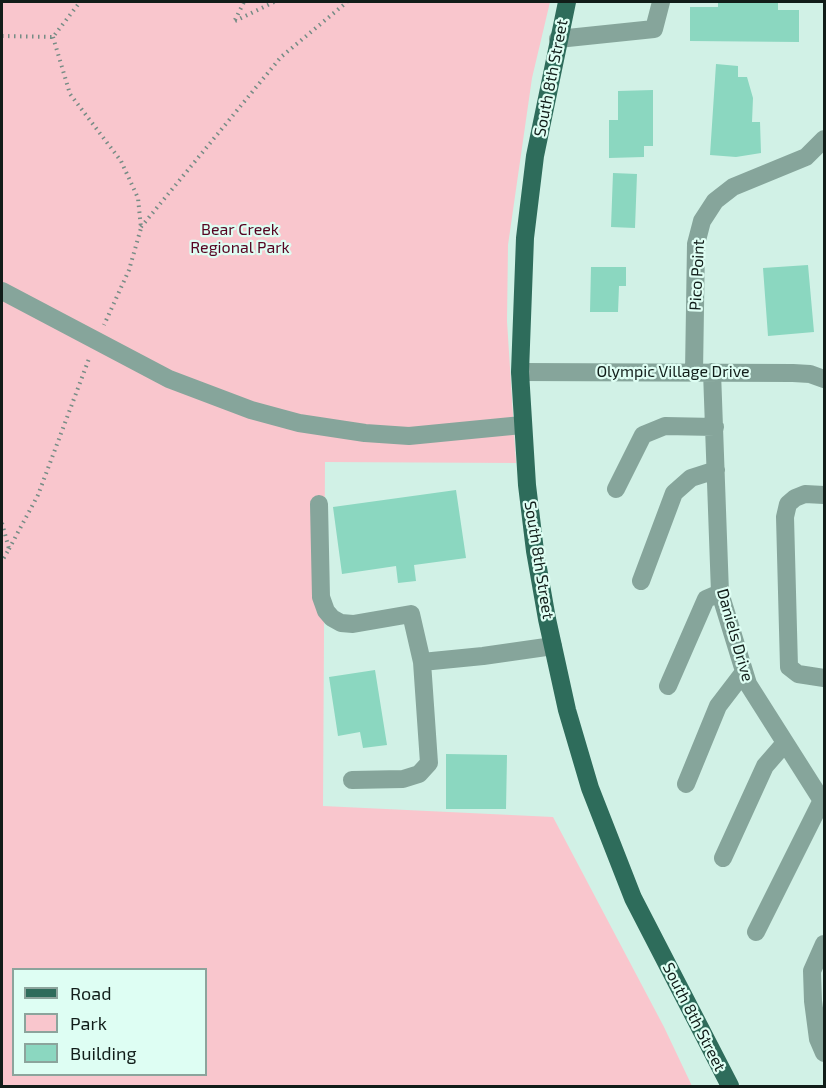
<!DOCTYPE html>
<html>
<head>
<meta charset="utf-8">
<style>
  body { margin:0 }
  #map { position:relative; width:826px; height:1088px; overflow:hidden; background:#d1f1e6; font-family:"Exo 2",sans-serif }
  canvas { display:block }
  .frame { position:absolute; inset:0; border:3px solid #111d19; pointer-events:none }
  .legend { position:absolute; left:12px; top:968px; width:195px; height:108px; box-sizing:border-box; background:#defef3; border:2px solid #8ca49c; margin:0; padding:8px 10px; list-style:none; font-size:18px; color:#111d19 }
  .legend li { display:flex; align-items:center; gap:12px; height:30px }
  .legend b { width:30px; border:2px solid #8ca49c }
</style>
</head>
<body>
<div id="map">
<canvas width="826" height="1088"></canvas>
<div class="frame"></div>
<ul class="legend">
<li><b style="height:8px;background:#2e6c5b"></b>Road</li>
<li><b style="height:16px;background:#f9c6cd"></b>Park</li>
<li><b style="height:16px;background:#8bd7c0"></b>Building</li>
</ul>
</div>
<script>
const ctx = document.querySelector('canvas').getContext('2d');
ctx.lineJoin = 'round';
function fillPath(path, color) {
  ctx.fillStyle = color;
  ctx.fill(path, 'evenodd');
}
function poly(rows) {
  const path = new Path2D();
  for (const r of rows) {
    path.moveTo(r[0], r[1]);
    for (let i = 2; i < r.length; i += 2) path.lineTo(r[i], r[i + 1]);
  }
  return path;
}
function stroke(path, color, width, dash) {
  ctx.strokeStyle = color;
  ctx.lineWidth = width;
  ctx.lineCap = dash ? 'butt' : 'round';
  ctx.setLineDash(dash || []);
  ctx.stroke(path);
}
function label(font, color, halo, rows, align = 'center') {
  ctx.font = font + ' "Exo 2",sans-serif';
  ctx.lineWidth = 4.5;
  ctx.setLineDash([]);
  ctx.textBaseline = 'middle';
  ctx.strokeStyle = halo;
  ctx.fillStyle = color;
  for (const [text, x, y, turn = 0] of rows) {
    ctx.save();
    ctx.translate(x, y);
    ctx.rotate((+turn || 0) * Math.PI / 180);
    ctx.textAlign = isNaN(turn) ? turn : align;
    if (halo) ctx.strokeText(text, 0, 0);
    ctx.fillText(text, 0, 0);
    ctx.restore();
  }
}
fillPath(poly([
  [2,2,550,2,532,78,508,245,507,321,516,463,325,462,323,806,553,817,664,1027,692,1086,2,1086],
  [14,970,206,970,206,1074,14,1074]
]), '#f9c6cd');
fillPath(poly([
  [718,2,778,2,778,10,799,10,799,42,690,41,690,7,718,7],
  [716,64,738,66,738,77,747,77,753,98,752,122,760,122,761,153,736,157,710,155],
  [653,90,653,146,644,146,644,157,609,158,609,120,618,120,618,91],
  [613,173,637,174,635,228,611,227],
  [808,265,814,332,768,336,763,268],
  [591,267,626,267,626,286,619,286,618,312,590,312],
  [456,490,466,558,414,565,416,581,398,583,396,566,342,574,333,507],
  [375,670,387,745,363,748,360,732,338,736,329,677],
  [446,754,507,755,506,809,446,809]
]), '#8bd7c0');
stroke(poly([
  [235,20,244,2],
  [235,21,274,2],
  [2,36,53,37,80,2],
  [53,37,70,94,121,161,138,198,141,228,129,270,104,325],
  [141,227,281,57,347,2],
  [2,523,9,549,2,561],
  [9,549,38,495,90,356]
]), '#768c85', 4, [1.5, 4.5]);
stroke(poly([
  [558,39,654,29,661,2],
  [2,291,169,379,251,410,299,423,365,433,409,436,522,425],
  [520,372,793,373,810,374,824,379],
  [694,372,696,244,702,221,715,201,733,187,806,157,824,139],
  [712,372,720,593,748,684,824,804],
  [616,489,643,435,665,426,715,427],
  [824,495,805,494,795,498,788,504,785,517,789,667,798,674,824,678],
  [319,504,321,597,326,611,332,618,341,623,353,624,411,614,422,662,483,656,553,646],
  [641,581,674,493,691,478,716,470],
  [668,686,706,599,720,593],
  [352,780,403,779,419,774,429,763,422,662],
  [686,784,718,706,744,672],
  [723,858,765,766,785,743],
  [756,932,822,800],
  [824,944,812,971,813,1001,818,1039,824,1053]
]), '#86a59b', 18);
stroke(poly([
  [567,2,535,156,525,238,520,372,527,485,535,551,547,619,567,710,590,788,633,898,730,1086]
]), '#2e6c5b', 18);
label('16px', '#111d19', '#defef3', [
  ["South 8th Street",551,78,-79],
  ["Pico Point",697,275,-87],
  ["Olympic Village Drive",673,372],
  ["South 8th Street",539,560,81],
  ["Daniels Drive",735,635,74],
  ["South 8th Street",694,1017,63]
]);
label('16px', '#560421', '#defef3', [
  ["Bear Creek",240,230],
  ["Regional Park",240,248]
]);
</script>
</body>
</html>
